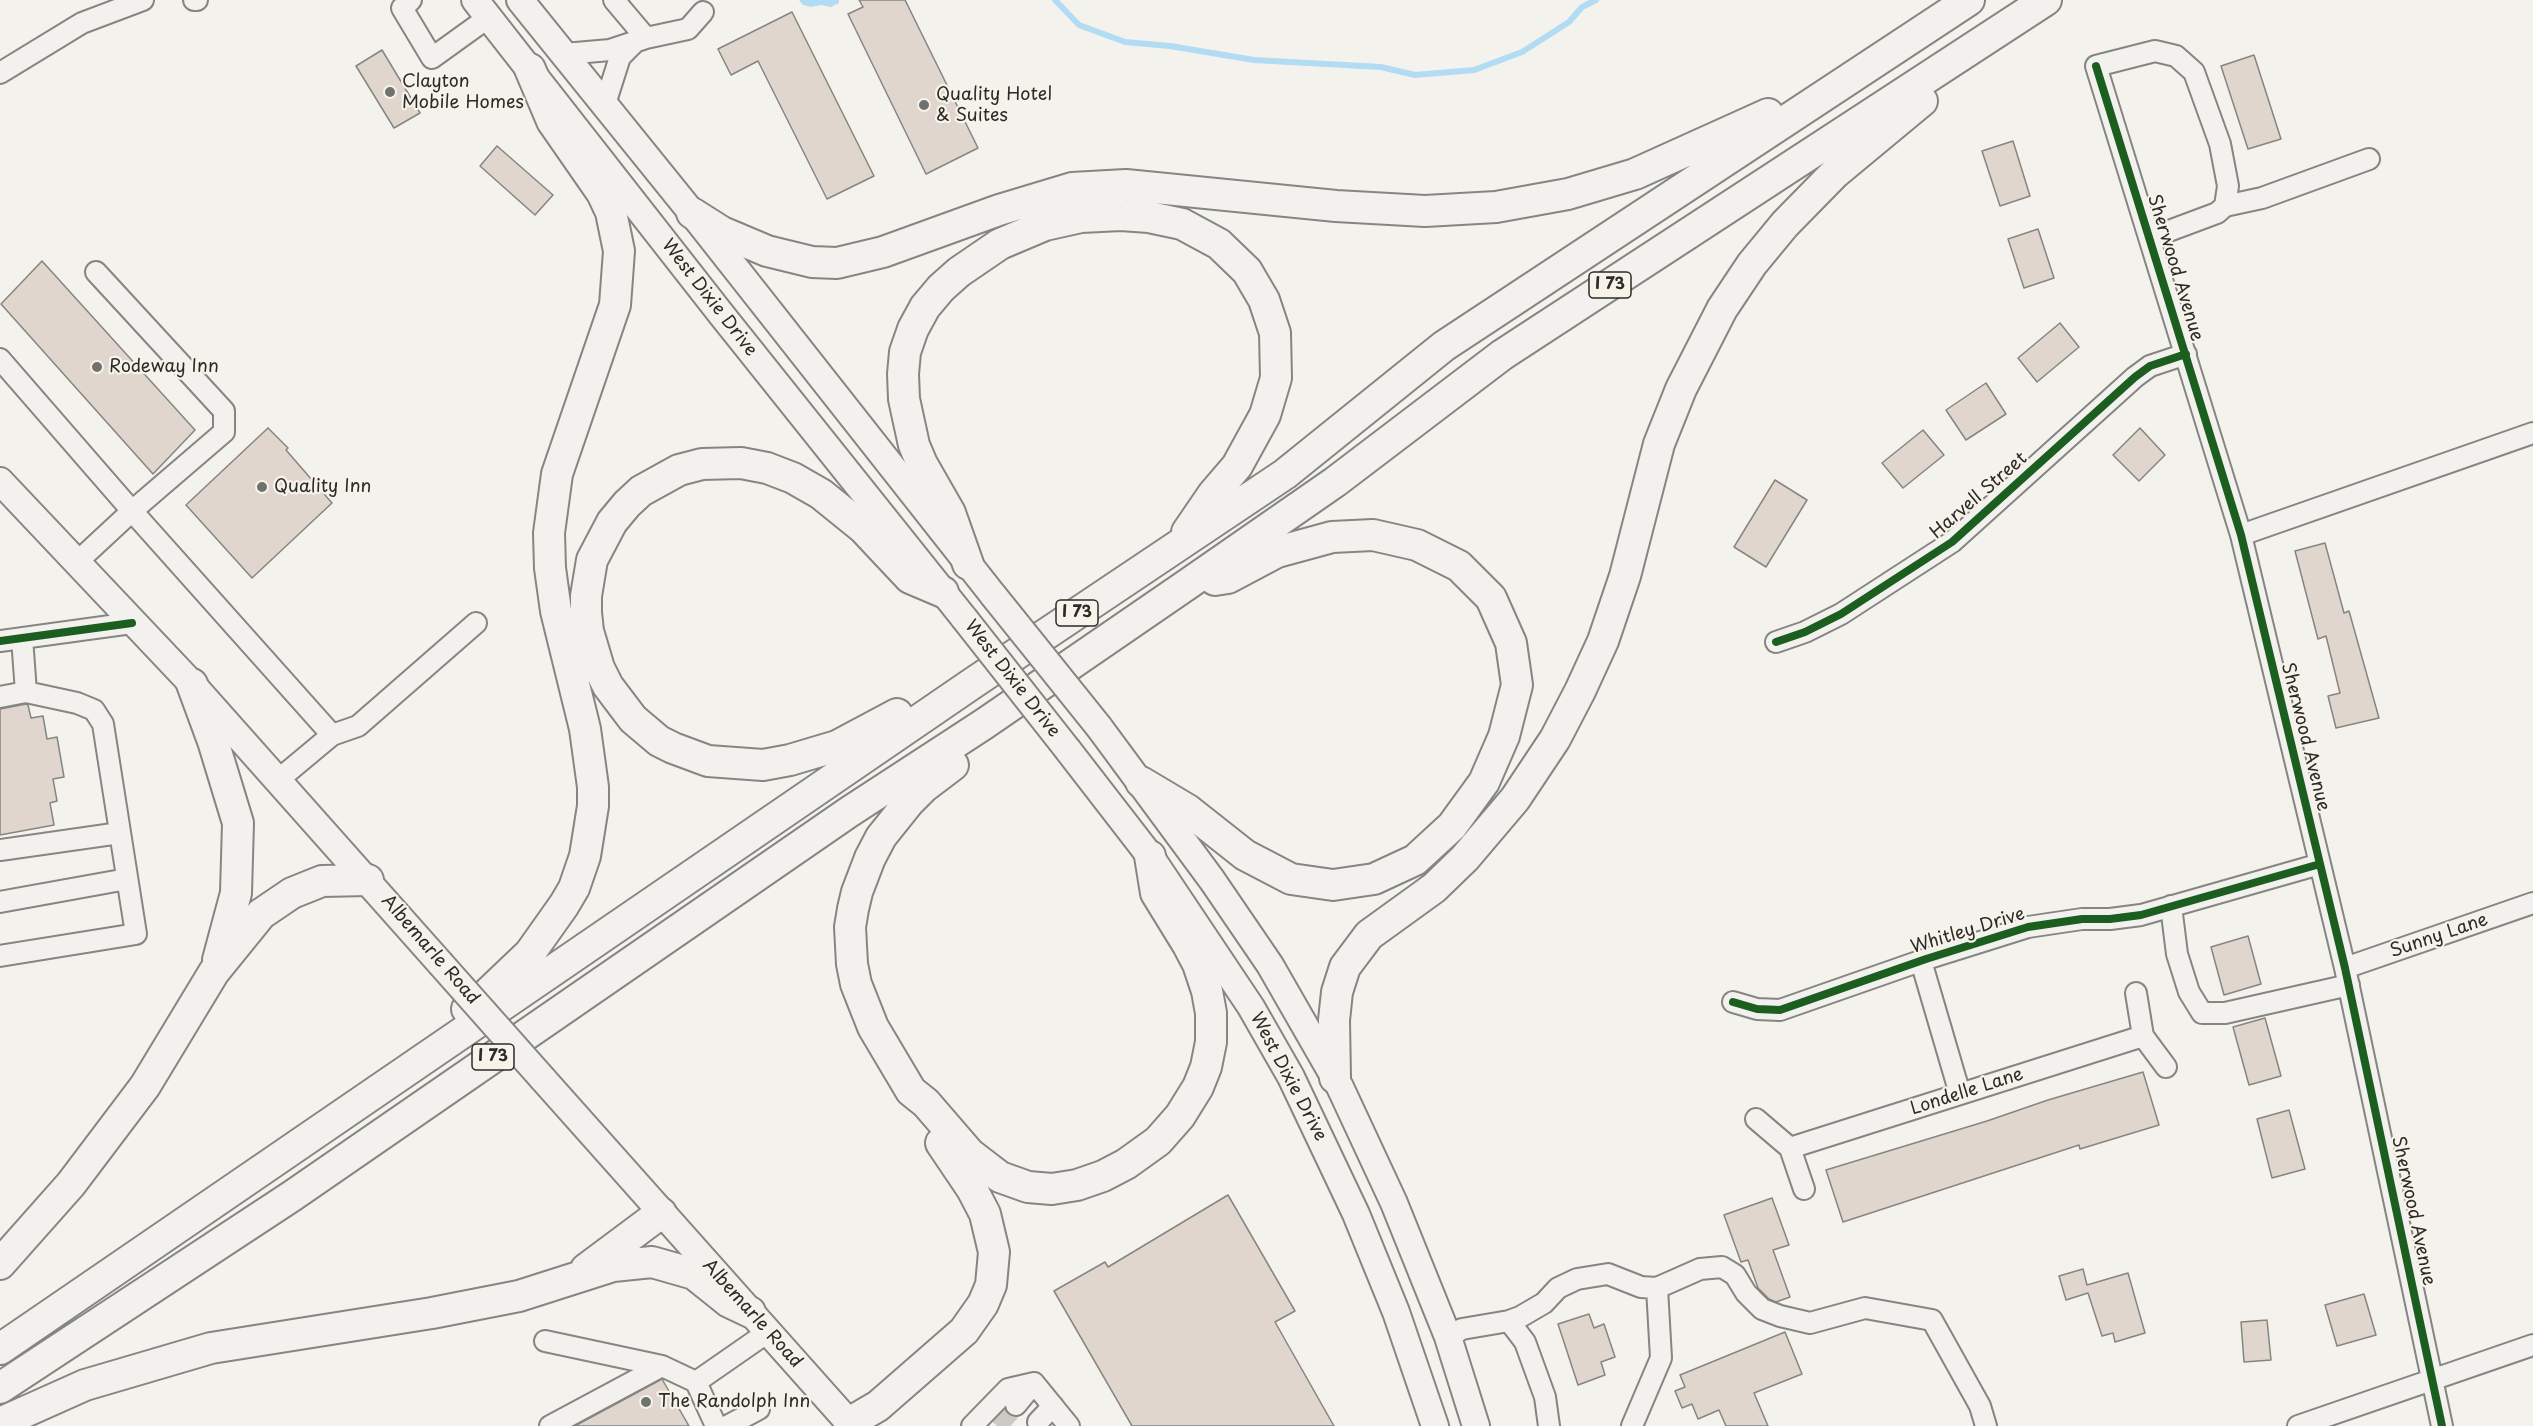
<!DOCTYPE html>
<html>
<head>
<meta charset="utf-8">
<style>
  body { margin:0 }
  canvas { display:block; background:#f4f2ec }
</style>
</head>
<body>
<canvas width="2533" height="1426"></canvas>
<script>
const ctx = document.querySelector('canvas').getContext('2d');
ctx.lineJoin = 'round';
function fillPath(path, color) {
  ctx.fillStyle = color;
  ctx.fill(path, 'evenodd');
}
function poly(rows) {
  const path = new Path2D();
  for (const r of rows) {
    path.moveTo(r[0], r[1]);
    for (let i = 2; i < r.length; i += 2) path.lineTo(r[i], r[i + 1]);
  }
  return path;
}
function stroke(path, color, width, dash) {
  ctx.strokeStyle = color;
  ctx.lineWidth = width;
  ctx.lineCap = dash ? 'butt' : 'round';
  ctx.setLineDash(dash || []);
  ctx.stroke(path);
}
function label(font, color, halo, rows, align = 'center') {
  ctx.font = font + ' "Playpen Sans",sans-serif';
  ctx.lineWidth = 4.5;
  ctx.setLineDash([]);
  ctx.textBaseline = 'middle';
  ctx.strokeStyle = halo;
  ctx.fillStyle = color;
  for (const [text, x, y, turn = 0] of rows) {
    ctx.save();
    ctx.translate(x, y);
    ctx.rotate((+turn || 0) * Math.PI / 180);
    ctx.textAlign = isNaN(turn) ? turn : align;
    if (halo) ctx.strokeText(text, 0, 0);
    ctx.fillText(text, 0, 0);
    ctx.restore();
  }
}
fillPath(poly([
  [799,0,839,0,839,3,831,7,821,5,811,7,803,5]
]), '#b2dcf3');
stroke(poly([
  [1055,0,1079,25,1125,42,1170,46,1254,60,1381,67,1415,75,1474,70,1522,52,1569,22,1582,7,1596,0]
]), '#b2dcf3', 6);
const building = poly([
  [859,0,905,0,978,148,926,174,848,14,863,7,859,0],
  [792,12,874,176,827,199,758,61,731,75,718,49,792,12],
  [382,50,420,113,394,128,356,66,382,50],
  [2254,55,2281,139,2248,149,2221,66,2254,55],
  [2013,141,2030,196,2000,206,1982,151,2013,141],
  [497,146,553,195,535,215,480,166,497,146],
  [2038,229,2054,278,2024,288,2008,239,2038,229],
  [42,261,195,430,153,474,1,304,42,261],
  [2060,323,2079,347,2037,382,2018,358,2060,323],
  [1986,383,2006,414,1966,440,1946,410,1986,383],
  [268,428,288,448,286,450,332,503,252,578,186,505,268,428],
  [2140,428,2165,455,2139,481,2113,455,2140,428],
  [1923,430,1944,455,1903,488,1882,463,1923,430],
  [1775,480,1807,500,1766,567,1734,547,1775,480],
  [2325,543,2344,613,2349,611,2379,718,2336,728,2328,696,2340,693,2326,636,2318,639,2295,551,2325,543],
  [26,704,28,705,31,718,43,716,47,739,57,737,64,777,53,779,57,801,50,803,54,825,0,835,0,709,26,704],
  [2248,936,2261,984,2224,995,2211,947,2248,936],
  [2265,1018,2281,1076,2249,1085,2233,1027,2265,1018],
  [2143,1072,2159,1125,2080,1149,2079,1145,1843,1222,1826,1170,1987,1121,2048,1100,2143,1072],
  [2289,1110,2305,1169,2272,1178,2257,1119,2289,1110],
  [1228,1195,1295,1311,1275,1322,1334,1426,1132,1426,1054,1291,1105,1262,1108,1267,1228,1195],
  [1772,1198,1789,1245,1773,1250,1790,1297,1776,1302,1769,1299,1758,1288,1748,1260,1741,1262,1724,1215,1772,1198],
  [2083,1269,2087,1285,2128,1273,2145,1333,2115,1342,2113,1333,2102,1336,2088,1293,2066,1300,2059,1276,2083,1269],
  [2364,1294,2376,1335,2337,1346,2325,1305,2364,1294],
  [1589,1314,1594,1328,1604,1324,1615,1357,1601,1362,1605,1375,1578,1385,1558,1324,1589,1314],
  [2267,1320,2271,1360,2244,1362,2241,1322,2267,1320],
  [1785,1332,1802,1374,1754,1393,1768,1426,1726,1426,1719,1410,1698,1419,1692,1404,1682,1408,1675,1391,1685,1387,1680,1375,1785,1332],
  [662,1379,689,1426,575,1426,662,1379]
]);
fillPath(building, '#e0d6cd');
stroke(building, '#858582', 1.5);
stroke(poly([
  [997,1426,1016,1405]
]), '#cccac5', 20, [20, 10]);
const minor = poly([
  [194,0,197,0],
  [411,0,402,8,432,58,489,17],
  [614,0,646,38],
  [564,54,610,50,646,38,688,29,703,12],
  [0,73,82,23,143,0],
  [605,104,620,57,634,43],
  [2225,206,2262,198,2369,159],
  [2150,238,2217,213,2225,206,2228,186,2220,144,2194,72,2176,56,2155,51,2096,66,2241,535,2345,968,2442,1426],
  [0,359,132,511,224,432,224,411,96,272],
  [2241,535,2533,433],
  [76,563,132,511,332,735,278,780],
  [0,641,132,623],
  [1776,642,1805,632,1841,614,1952,542,2135,377,2150,366,2186,354],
  [0,697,26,692,22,638],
  [332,735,358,726,476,623],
  [0,850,120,833],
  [0,902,127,879],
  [2171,906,2177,954,2189,992,2202,1013,2225,1013,2349,985],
  [0,956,136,934,103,724,94,710,77,703,26,692],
  [1921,961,1960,1094],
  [2345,968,2533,903],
  [2136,993,2143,1036,2166,1067],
  [1733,1002,1757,1009,1780,1010,1926,959,2028,927,2082,919,2110,919,2141,915,2320,864],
  [1756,1119,1790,1148,1804,1189],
  [1790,1148,2143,1036],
  [1509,1321,1525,1342,1545,1397,1549,1426],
  [1448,1337,1462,1329,1509,1321,1520,1317,1544,1303,1558,1288,1577,1279,1608,1274,1641,1287,1657,1288,1700,1269,1722,1267,1735,1275,1746,1293,1762,1309,1780,1316,1810,1323,1865,1308,1932,1320,1980,1406,1986,1426],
  [545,1341,662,1366],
  [1016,1405,1034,1383],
  [1038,1422,1053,1406],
  [550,1426,662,1366,696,1382],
  [716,1426,696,1382,768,1332],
  [727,1426,759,1409],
  [972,1426,1008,1389,1034,1383,1069,1426],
  [1632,1426,1661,1358,1657,1288],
  [2298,1426,2533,1345]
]);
const major = poly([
  [475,0,721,314,964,618],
  [520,0,692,213,993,595],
  [0,481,192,684,440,963],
  [1099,727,1212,880,1270,965,1340,1087,1394,1203,1448,1337,1476,1426],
  [1068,750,1150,856,1251,1007,1291,1077,1356,1214,1396,1312,1435,1426],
  [543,1079,852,1426]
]);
const highway = poly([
  [692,213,722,232,767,251,812,262,837,263,883,252,999,210,1072,188,1126,185,1336,206,1425,211,1496,207,1568,194,1635,174,1768,114],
  [968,564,950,513,922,464,914,445,904,399,903,374,905,352,913,329,925,307,941,288,959,272,1000,244,1045,225,1081,217,1121,215,1149,217,1182,224,1219,244,1247,271,1264,300,1275,333,1276,378,1265,415,1237,466,1213,494,1187,532],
  [192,684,213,741,238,823,236,893,218,960],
  [897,714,837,746,790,760,763,765,708,761,673,748,659,741,633,719,608,686,599,668,588,631,586,613,586,596,592,560,612,522,627,504,641,491,679,470,702,464,741,463,767,468,793,478,821,494,863,528,910,578,943,592],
  [953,765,924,787,909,802,881,837,870,858,857,892,853,909,850,927,852,964,856,984,873,1027,911,1091,926,1103,970,1154,1000,1177,1028,1187,1052,1189,1077,1185,1103,1176,1126,1164,1158,1141,1180,1116,1198,1087,1206,1067,1211,1042,1211,1013,1207,991,1198,964,1188,945,1156,893,1150,856],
  [1141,782,1188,810,1245,855,1291,879,1333,885,1374,879,1415,860,1452,826,1484,782,1504,736,1517,685,1511,643,1491,598,1459,566,1417,545,1373,535,1332,537,1277,552,1228,578,1215,580],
  [467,1009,487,994,530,953,564,905,574,888,585,856,593,806,593,787,585,729,556,611,550,568,549,533,557,474,615,305,619,251,611,212,602,193,552,121,530,69],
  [1335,1078,1334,1020,1337,992,1345,967,1369,935,1434,888,1465,858,1515,799,1555,739,1580,691,1603,641,1625,576,1659,444,1681,389,1722,309,1752,264,1785,224,1834,174,1922,101],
  [0,1264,71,1184,145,1086,214,972,261,914,292,893,322,881,368,880],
  [586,1269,661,1213],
  [0,1349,973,683,1285,474,1444,346,1969,0],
  [0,1388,292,1196,849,812,984,724,1185,586,1335,482,1502,355,2046,0],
  [0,1423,85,1385,211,1348,432,1313,519,1296,613,1266,652,1262,694,1274,729,1302,750,1312],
  [849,1423,878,1406,964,1331,983,1304,991,1285,994,1252,985,1214,972,1189,941,1143]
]);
stroke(minor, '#858582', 24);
stroke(major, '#858582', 30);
stroke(highway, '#858582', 34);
stroke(minor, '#f2f1ed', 20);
stroke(major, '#f2f1ed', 26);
stroke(highway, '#f2f1ed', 30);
const majorBridge = poly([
  [993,595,1099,727],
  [964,618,1068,750],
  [440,963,543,1079]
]);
stroke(majorBridge, '#858582', 30, []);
stroke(majorBridge, '#f2f1ed', 26);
stroke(poly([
  [2096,66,2241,535,2345,968,2442,1426],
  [0,641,132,623],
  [1776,642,1805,632,1841,614,1952,542,2135,377,2150,366,2186,354],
  [1733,1002,1757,1009,1780,1010,1926,959,2028,927,2082,919,2110,919,2141,915,2320,864]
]), '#1b5e20', 8);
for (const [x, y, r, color] of [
  [390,92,6,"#71716f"],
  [924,105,6,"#71716f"],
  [97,367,6,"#71716f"],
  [262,487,6,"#71716f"],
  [646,1402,6,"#71716f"]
]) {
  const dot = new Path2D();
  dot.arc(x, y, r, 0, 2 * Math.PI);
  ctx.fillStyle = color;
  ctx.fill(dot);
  stroke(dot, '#f7f3e8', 2);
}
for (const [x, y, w] of [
  [1610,285,42],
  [1077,613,42],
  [493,1057,42]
]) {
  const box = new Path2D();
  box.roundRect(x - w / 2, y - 13, w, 26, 4.5);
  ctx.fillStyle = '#f7f3e8';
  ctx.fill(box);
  stroke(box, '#2b2b2b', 1.5);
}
label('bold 16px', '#2b2b2b', null, [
  ["I 73",1610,285],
  ["I 73",1077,613],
  ["I 73",493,1057]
]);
label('18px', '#2b2b2b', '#f7f3e8', [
  ["Clayton",402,82],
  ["Mobile Homes",402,103],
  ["Quality Hotel",936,95],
  ["& Suites",936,116],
  ["Rodeway Inn",109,367],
  ["Quality Inn",274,487],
  ["The Randolph Inn",658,1402]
], 'left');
label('18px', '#2b2b2b', '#f7f3e8', [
  ["Sherwood Avenue",2175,268,73],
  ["West Dixie Drive",709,298,52],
  ["Harvell Street",1979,496,-41],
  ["West Dixie Drive",1012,679,52],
  ["Sherwood Avenue",2305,737,76],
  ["Whitley Drive",1968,931,-17],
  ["Sunny Lane",2439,936,-19],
  ["Albemarle Road",430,950,49],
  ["West Dixie Drive",1288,1077,62],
  ["Londelle Lane",1967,1092,-18],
  ["Sherwood Avenue",2413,1211,78],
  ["Albemarle Road",752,1314,48]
]);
</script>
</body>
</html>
